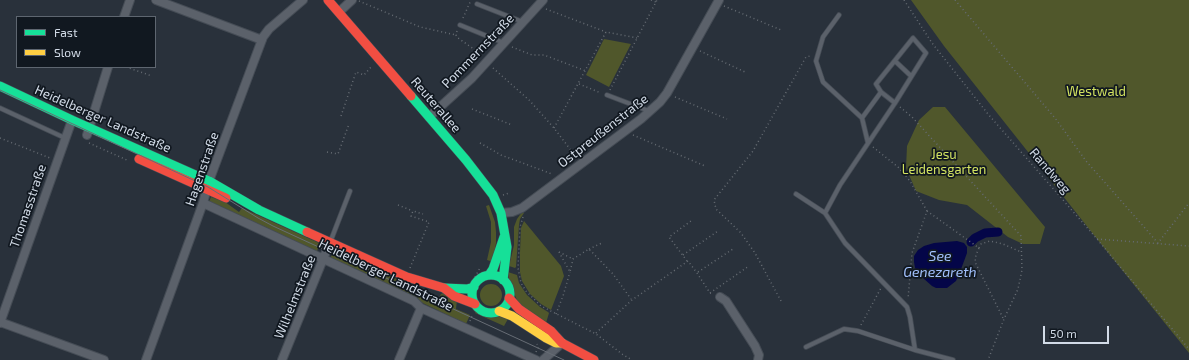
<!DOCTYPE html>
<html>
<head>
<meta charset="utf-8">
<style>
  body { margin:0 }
  #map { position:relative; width:1189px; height:360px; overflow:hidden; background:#29313b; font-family:"Exo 2",sans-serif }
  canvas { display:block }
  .legend { position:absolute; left:16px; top:16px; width:140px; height:52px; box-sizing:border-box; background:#111820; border:1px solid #5e6670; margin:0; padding:5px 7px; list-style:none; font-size:12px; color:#d2dbe7 }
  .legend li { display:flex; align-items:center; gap:8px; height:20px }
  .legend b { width:20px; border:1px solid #5e6670 }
  .scale { position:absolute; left:1043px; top:326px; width:66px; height:18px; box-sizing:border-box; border:2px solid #d2dbe7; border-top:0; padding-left:5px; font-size:12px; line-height:14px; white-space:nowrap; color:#d2dbe7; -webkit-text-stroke:3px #111820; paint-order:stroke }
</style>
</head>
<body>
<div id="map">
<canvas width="1189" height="360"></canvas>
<ul class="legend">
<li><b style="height:5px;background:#16e098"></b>Fast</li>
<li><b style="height:5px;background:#ffcf43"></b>Slow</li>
</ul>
<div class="scale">50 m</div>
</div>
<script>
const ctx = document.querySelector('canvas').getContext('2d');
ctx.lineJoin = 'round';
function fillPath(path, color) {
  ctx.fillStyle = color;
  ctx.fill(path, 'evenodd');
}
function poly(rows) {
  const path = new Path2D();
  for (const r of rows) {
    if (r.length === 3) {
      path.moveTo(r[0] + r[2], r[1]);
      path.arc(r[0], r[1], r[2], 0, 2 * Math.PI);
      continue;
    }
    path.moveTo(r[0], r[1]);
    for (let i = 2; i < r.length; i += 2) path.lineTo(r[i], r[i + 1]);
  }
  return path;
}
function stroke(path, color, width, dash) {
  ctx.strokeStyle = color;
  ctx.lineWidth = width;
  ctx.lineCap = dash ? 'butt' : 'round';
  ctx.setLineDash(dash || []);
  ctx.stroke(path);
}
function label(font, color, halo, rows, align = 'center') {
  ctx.font = font + ' "Exo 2",sans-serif';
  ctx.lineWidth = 3.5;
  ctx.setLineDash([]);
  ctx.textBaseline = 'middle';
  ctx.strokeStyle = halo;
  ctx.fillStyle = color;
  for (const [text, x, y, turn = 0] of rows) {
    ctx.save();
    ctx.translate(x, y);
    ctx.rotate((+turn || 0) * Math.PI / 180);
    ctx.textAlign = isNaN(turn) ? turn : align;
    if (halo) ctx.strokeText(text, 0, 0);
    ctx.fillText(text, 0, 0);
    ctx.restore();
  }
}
fillPath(poly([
  [911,0,1189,0,1189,353,1097,239,944,46],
  [604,39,631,44,609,87,586,75],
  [933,107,945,107,1045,227,1040,244,1023,244,1008,237,967,205,939,200,916,191,906,168,907,146,919,120],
  [211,197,225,202,239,212,242,208,319,243,317,252,209,202],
  [489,205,495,222,496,232,496,243,493,262,487,260,491,242,491,222,486,206],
  [522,212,524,213,520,219,519,225,516,267,515,268,509,266,514,245,514,227,517,219],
  [524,221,561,266,564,276,551,310,541,304,530,294,522,281,520,272,520,252,521,228],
  [335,251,439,298,441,294,443,293,457,300,456,309,470,315,466,324,330,258],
  [508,272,517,275,519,283,527,295,540,307,548,312,549,313,546,323,519,305,509,281],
  [491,295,11],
  [476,311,487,317,499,316,508,319,504,326,475,313]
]), '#50572b');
fillPath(poly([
  [957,241,964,243,967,247,967,253,960,272,956,281,947,288,936,288,932,286,923,278,915,268,914,262,914,256,918,250,924,246,934,243]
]), '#040648');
stroke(poly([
  [971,242,975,238,985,233,998,232]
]), '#040648', 9);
const lane = poly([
  [477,4,523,22],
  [839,15,823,37,816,61,823,82,862,118,868,143],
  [460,25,504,43],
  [895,61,911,76],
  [607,95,649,111],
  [0,108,65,138],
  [862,118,881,92],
  [796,194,825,213,845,243,907,307,910,317,915,350],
  [825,213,840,185,895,103,926,53,913,38,876,84,881,92,895,103],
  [331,240,350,191],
  [806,347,844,329,858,331,915,350,953,360]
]);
const street = poly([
  [156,0,262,40],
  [339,12,352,0],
  [124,17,130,0],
  [429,117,472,78,543,0],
  [87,135,108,67],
  [203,203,414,301,421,308,536,360],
  [501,213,512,212,522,208,641,119,660,102,667,93,719,0],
  [720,297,726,301,755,346,759,355,758,360],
  [0,322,104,360],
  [0,323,72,120],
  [146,360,203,203,209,181,263,37,269,29,303,0],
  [282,360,330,242],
  [399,360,421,308],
  [543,360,562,343]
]);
const fast = poly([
  [0,86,72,120,209,181,259,210,307,232],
  [411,96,466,160,493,195,501,213,507,247,503,280],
  [489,275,493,269,504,237],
  [491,294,19],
  [444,288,467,289,474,287]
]);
const slow = poly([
  [499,311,512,316,546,338,556,343,562,343]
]);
const jam = poly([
  [328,0,411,96],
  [139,159,226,198],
  [307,232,407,277,444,288,454,296,475,304],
  [509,298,519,309,551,331,562,343,594,360]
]);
stroke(lane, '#454c55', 5.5);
stroke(street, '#454c55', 10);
stroke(fast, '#454c55', 10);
stroke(slow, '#454c55', 10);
stroke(jam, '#454c55', 10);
stroke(poly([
  [651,0,656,2],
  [904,0,932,43,988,114,1097,239,1189,349],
  [955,0,1055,118,1086,161,1158,243,1189,203],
  [359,1,420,27,456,35],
  [724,6,781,30],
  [546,9,606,32],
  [463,18,471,0],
  [457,31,456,35,458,38,481,54],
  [512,47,532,55,544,55,586,71],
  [700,51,745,72],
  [126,67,152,76],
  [493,68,529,100,554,128,576,157],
  [579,84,601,93],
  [610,90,657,0],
  [675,97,727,119],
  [900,107,912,117,1021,236,1022,270,1018,289,1004,319,988,360],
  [472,109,512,125],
  [341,116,356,72,364,75,372,66],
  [554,128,606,32,637,38],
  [633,135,705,166],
  [0,138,50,158],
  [89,143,129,161],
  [480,143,501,155,552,174],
  [873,147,898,167,910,181,927,211,912,253,908,299],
  [327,152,338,154,349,124],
  [503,195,509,193],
  [398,205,413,211],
  [927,211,979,248,976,255,975,262,1003,318],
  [523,217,520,227,518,268,521,283,526,291,541,306,596,334,622,354,632,360],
  [1097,239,1189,246],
  [979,248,981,244,990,241,1003,244,1021,252],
  [589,249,602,243],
  [559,252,570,272,573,259,589,249,613,274,631,299],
  [559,252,573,259],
  [683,255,718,231],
  [687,261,669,237,691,221],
  [410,268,429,222,411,216,413,211,423,214],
  [698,272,733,249],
  [475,277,480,268],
  [710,293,749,266],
  [781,301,755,253,741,233,716,209,714,200,753,151,806,57,810,56],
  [556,314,563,296,570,272],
  [470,321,473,314],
  [861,325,881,288],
  [596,333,632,300,688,261,697,273,710,293,713,294],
  [536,352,538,348,537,344]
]), '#666c73', 1.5, [1, 3]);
stroke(lane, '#5b616a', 4);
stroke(street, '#5b616a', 8);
stroke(fast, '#16e098', 9);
stroke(slow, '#ffcf43', 9);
stroke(jam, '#f24e42', 9);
stroke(poly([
  [0,90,208,187,258,218,273,226,564,360]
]), '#676d75', 1);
label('13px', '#d2dbe7', '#111820', [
  ["Pommernstraße",478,51,-46],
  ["Reuterallee",436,105,49],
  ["Heidelberger Landstraße",103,119,24],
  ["Ostpreußenstraße",603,131,-38],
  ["Hagenstraße",202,169,-71],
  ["Randweg",1050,171,49],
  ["Thomasstraße",28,206,-71],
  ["Heidelberger Landstraße",386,275,26],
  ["Wilhelmstraße",295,297,-68]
]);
label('13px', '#d3e361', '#111820', [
  ["Westwald",1096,92],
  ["Jesu",944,155],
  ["Leidensgarten",944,170]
]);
label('italic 14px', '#a1c0fc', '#111820', [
  ["See",940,256],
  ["Genezareth",940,272]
]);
</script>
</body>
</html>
